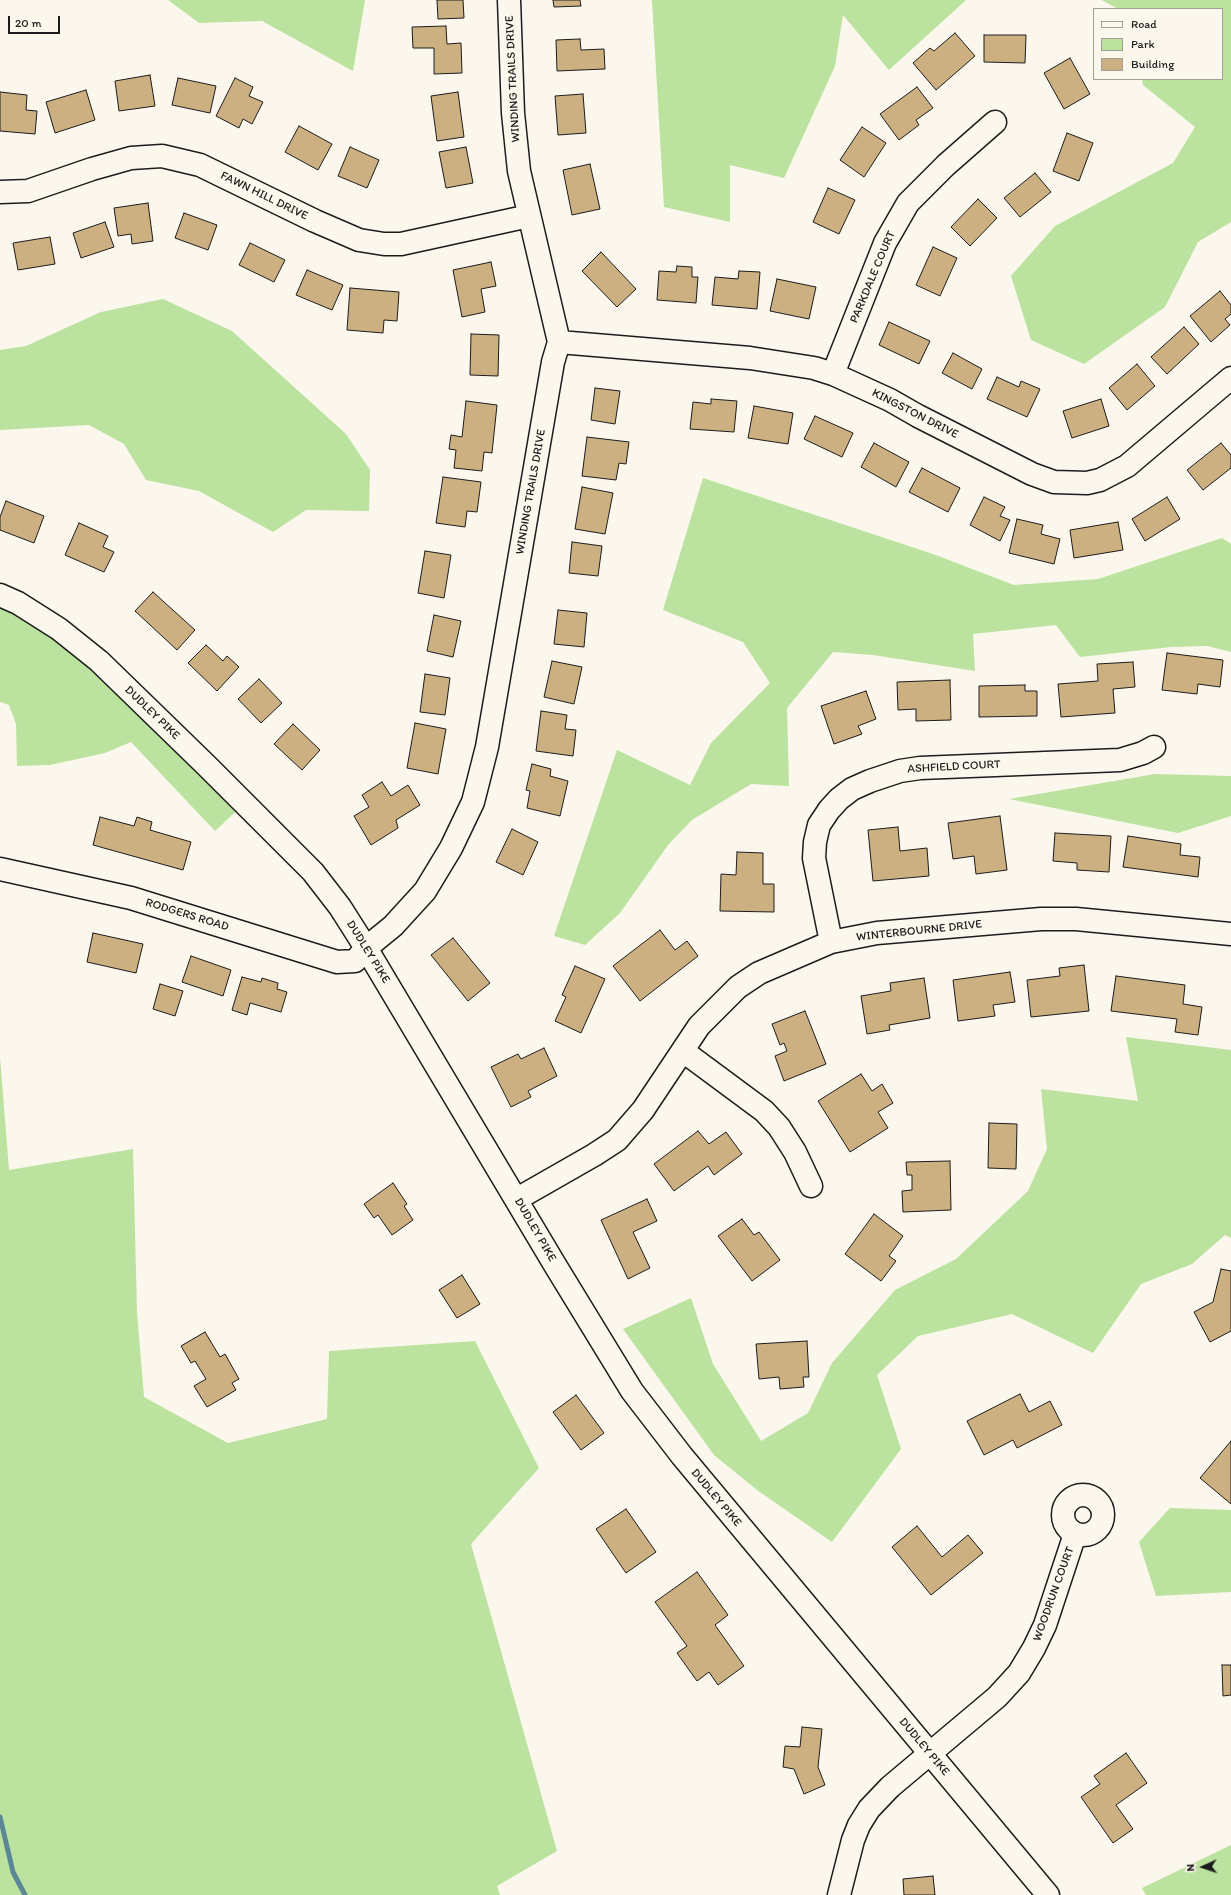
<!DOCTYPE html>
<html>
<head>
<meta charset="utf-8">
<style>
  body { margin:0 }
  #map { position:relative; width:1231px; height:1895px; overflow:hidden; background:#fbf7ec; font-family:Itim,sans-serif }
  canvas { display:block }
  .legend { position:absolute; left:1093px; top:8px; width:130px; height:72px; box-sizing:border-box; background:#fbf7ec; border:1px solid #a29f99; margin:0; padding:5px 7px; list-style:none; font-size:12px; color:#1c1c1c }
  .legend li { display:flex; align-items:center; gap:8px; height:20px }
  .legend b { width:20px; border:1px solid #a29f99 }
  .north { position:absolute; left:1183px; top:1847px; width:40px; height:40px; -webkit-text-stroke:3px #fbf7ec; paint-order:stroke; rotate:267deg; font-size:11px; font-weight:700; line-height:16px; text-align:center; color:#1c1c1c }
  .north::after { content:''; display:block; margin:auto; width:14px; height:18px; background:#1c1c1c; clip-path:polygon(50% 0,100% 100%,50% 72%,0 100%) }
  .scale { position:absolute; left:8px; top:16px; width:52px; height:18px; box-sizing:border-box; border:2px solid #1c1c1c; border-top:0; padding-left:5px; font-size:12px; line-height:14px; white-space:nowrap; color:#1c1c1c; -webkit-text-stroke:3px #fbf7ec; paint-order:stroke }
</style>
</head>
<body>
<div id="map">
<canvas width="1231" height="1895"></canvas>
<ul class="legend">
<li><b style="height:5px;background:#fbf7ec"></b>Road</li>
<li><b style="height:11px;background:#bbe29e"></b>Park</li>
<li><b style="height:11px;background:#cdb082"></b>Building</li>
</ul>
<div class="north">N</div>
<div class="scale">20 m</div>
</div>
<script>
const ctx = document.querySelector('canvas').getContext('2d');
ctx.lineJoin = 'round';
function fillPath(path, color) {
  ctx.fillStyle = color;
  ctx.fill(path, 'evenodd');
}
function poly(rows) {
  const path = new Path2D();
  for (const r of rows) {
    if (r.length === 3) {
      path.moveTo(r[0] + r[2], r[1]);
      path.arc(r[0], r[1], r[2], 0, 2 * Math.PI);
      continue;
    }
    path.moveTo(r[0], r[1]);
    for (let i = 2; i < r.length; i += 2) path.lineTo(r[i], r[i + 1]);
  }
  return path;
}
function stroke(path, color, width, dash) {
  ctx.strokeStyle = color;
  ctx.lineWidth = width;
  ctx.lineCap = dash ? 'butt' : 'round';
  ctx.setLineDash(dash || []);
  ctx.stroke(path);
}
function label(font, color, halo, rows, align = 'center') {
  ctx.font = font + ' Itim,sans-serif';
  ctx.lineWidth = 3;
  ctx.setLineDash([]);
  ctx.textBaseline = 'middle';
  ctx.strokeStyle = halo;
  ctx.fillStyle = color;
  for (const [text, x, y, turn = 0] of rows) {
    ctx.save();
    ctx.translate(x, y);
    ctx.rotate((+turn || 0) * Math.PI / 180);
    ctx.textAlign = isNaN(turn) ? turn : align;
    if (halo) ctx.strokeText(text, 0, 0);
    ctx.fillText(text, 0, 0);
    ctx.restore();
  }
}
fillPath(poly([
  [168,0,365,0,353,71,262,21,199,23],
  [652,0,966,0,889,70,843,15,835,66,784,178,730,165,730,222,664,207],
  [1102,0,1231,0,1231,222,1198,242,1165,307,1084,364,1031,340,1011,276,1055,226,1173,163,1195,127,1143,85,1142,79,1222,79,1222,9,1118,9],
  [163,299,232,331,346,434,370,470,369,511,306,510,273,532,199,491,146,480,124,444,89,425,0,430,0,350,26,346,101,312],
  [703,478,933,554,1014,585,1098,579,1222,538,1231,544,1231,652,1207,646,1171,647,1080,657,1056,625,973,634,975,671,873,655,833,652,787,708,789,786,751,784,692,820,668,845,620,913,585,945,554,936,617,750,690,785,711,743,770,683,743,642,663,610],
  [0,595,18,603,245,803,215,831,131,742,105,753,50,765,17,766,16,724,9,705,0,702],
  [1155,774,1231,776,1231,816,1178,833,1009,799],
  [1126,1037,1231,1050,1231,1238,1225,1235,1192,1264,1141,1284,1093,1353,1012,1314,918,1336,877,1375,901,1449,832,1542,757,1490,714,1455,623,1329,691,1298,713,1364,761,1441,808,1413,832,1363,895,1290,956,1259,1028,1191,1047,1149,1041,1089,1138,1101],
  [0,1057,9,1170,133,1149,137,1313,144,1397,228,1443,327,1419,329,1351,475,1341,539,1468,471,1544,557,1851,497,1886,500,1895,0,1895],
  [1170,1508,1231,1510,1231,1592,1156,1596,1139,1542],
  [1231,1845,1231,1895,1146,1895,1142,1888]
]), '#bbe29e');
stroke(poly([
  [0,1817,13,1872,25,1895]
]), '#5c8797', 5);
const building = poly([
  [437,0,463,0,464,18,438,19,437,0],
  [553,0,580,0,581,6,554,7,553,0],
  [446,26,447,44,461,43,462,73,434,74,434,48,413,48,412,27,446,26],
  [955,33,975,56,936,90,913,63,930,48,934,51,955,33],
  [984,35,1026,35,1025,63,984,62,984,35],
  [580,39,581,50,604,49,605,69,557,71,556,40,580,39],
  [1070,58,1090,94,1064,109,1044,73,1070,58],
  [150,75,155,106,119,111,115,81,150,75],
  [178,78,216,86,210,113,172,105,178,78],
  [235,78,253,87,249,96,263,102,252,124,243,119,239,128,216,116,235,78],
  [917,87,933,108,916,120,919,125,899,140,880,114,917,87],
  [86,90,95,120,55,133,46,102,86,90],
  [0,92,27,95,26,110,37,111,35,134,0,131,0,92],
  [458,92,464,137,437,141,431,96,458,92],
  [583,94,586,133,558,135,555,96,583,94],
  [299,126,332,144,318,170,285,152,299,126],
  [862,127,886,143,864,177,840,160,862,127],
  [1067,133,1093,143,1079,181,1053,171,1067,133],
  [350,147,379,160,367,188,338,176,350,147],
  [466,147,473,183,446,188,439,152,466,147],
  [590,164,600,209,572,215,563,170,590,164],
  [1035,173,1051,192,1020,217,1004,198,1035,173],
  [828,188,855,200,839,234,813,222,828,188],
  [978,199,997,218,970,246,951,227,978,199],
  [148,203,153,241,132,244,131,234,118,236,114,208,148,203],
  [184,213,217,225,208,250,175,238,184,213],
  [105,222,114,247,81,258,73,233,105,222],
  [50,237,55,264,18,270,13,243,50,237],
  [250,243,285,260,274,282,239,265,250,243],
  [933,247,957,258,940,296,916,285,933,247],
  [601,252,636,289,617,307,582,271,601,252],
  [491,262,496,286,481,289,485,312,462,317,453,270,491,262],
  [677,266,692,267,692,277,698,277,696,303,657,300,659,271,676,272,677,266],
  [307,270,343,285,332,310,296,295,307,270],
  [739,271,760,272,757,309,712,305,715,277,738,279,739,271],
  [777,279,816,287,809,319,770,311,777,279],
  [350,288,399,292,397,321,384,320,383,333,347,330,350,288],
  [1220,291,1231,305,1231,314,1225,319,1230,325,1211,342,1190,316,1220,291],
  [889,322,930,341,919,364,879,345,889,322],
  [1184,327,1199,344,1167,374,1151,357,1184,327],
  [471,334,499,335,498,376,470,375,471,334],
  [953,353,982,369,972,389,942,373,953,353],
  [1137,364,1155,386,1127,410,1109,388,1137,364],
  [997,377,1019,387,1021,381,1040,389,1027,417,987,399,997,377],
  [595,388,620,391,615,424,591,420,595,388],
  [711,399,737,401,734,432,690,429,693,402,711,404,711,399],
  [1101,399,1109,426,1072,438,1063,411,1101,399],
  [466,401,497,405,492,453,484,452,482,471,454,468,456,450,449,449,451,435,462,437,466,401],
  [754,406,793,413,788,444,748,438,754,406],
  [815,416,853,433,842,457,804,439,815,416],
  [587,437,629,442,626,464,619,463,616,480,582,476,587,437],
  [874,443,909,462,896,487,861,467,874,443],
  [1221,443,1231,455,1231,468,1203,490,1187,470,1221,443],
  [922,468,960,488,948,512,909,492,922,468],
  [443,477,481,482,477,512,467,511,465,527,436,523,443,477],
  [582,487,613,493,605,534,575,529,582,487],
  [984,497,1005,507,1000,516,1010,520,1000,541,970,525,984,497],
  [1167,497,1180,519,1145,541,1132,519,1167,497],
  [6,501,44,516,34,543,0,530,0,517,6,501],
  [1017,519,1043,525,1041,534,1060,539,1054,564,1009,553,1017,519],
  [1118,522,1123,550,1074,558,1070,530,1118,522],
  [79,523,108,536,103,547,114,552,104,572,65,555,79,523],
  [572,542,602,546,598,576,569,573,572,542],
  [425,551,451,555,444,598,418,593,425,551],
  [153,592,195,630,177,650,135,611,153,592],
  [558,610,587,613,584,647,554,644,558,610],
  [434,615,461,621,453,657,427,651,434,615],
  [206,645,223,661,227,656,239,667,217,691,188,663,206,645],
  [1167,653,1223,660,1220,687,1198,684,1197,694,1162,690,1167,653],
  [552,661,582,667,574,704,544,697,552,661],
  [1133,662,1135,687,1113,689,1115,713,1061,717,1058,684,1098,681,1097,664,1133,662],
  [425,674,450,678,445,715,420,712,425,674],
  [259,679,282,703,261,723,238,699,259,679],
  [950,680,951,720,916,721,916,709,898,710,897,682,950,680],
  [1025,685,1025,691,1037,691,1037,716,979,717,979,686,1025,685],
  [866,691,876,719,858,726,862,734,834,744,821,706,866,691],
  [541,711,567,715,565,729,576,730,573,756,536,751,541,711],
  [415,723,446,729,438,774,407,768,415,723],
  [293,724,320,750,302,770,274,744,293,724],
  [532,764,551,769,550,776,568,781,560,816,527,808,530,791,526,790,532,764],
  [382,782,391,796,408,785,420,805,396,820,398,828,371,845,354,816,369,807,362,795,382,782],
  [1000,816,1007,870,976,874,974,856,953,859,948,823,1000,816],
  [100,817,134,826,137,817,152,822,150,830,191,842,183,870,93,845,100,817],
  [898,827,900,851,927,848,929,876,873,881,868,830,898,827],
  [512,829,538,842,523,875,496,862,512,829],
  [1055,833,1111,836,1109,872,1077,870,1077,863,1053,861,1055,833],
  [1128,836,1181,844,1180,855,1200,857,1198,877,1123,867,1128,836],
  [737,852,763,853,763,884,774,884,774,912,720,911,721,874,736,875,737,852],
  [660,930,675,950,687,941,698,956,640,1001,613,966,660,930],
  [93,933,143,944,136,973,87,962,93,933],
  [453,938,490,983,468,1001,431,955,453,938],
  [191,956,231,970,223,996,182,982,191,956],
  [1084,965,1089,1011,1031,1017,1027,980,1060,976,1059,968,1084,965],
  [575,966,605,979,581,1033,555,1021,566,997,562,995,575,966],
  [1010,972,1015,1002,993,1005,995,1016,958,1021,953,980,1010,972],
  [1116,976,1185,985,1183,1004,1202,1007,1198,1035,1175,1032,1177,1019,1111,1011,1116,976],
  [242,977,261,982,262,978,278,983,277,989,287,992,281,1012,250,1003,247,1015,232,1010,242,977],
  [924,978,930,1018,889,1025,890,1030,867,1034,861,996,891,991,890,983,924,978],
  [160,984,183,991,175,1016,153,1009,160,984],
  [805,1011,826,1064,784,1081,775,1056,787,1051,784,1043,780,1045,772,1024,805,1011],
  [544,1048,557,1076,528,1091,531,1097,511,1107,491,1067,518,1054,521,1059,544,1048],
  [861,1074,872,1091,882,1084,893,1103,878,1112,888,1128,850,1152,818,1101,861,1074],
  [989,1123,1017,1124,1016,1169,988,1168,989,1123],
  [698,1131,709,1144,726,1132,742,1154,714,1175,708,1166,674,1191,654,1164,698,1131],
  [950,1161,951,1210,903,1212,902,1191,912,1190,912,1175,907,1175,906,1162,950,1161],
  [393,1183,407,1204,404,1206,413,1220,392,1235,378,1215,374,1218,364,1204,393,1183],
  [647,1199,657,1221,633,1232,650,1268,628,1279,601,1220,647,1199],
  [874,1214,903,1236,889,1256,896,1261,881,1281,845,1254,874,1214],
  [742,1219,754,1235,759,1232,780,1260,752,1281,718,1236,742,1219],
  [1221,1269,1231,1271,1231,1331,1210,1342,1194,1312,1213,1302,1221,1269],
  [462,1275,480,1304,457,1318,439,1290,462,1275],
  [205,1332,220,1357,225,1354,239,1379,232,1383,236,1390,207,1407,194,1386,206,1379,195,1361,191,1363,181,1346,205,1332],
  [807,1341,809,1377,803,1377,804,1387,780,1389,779,1377,759,1379,756,1344,807,1341],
  [1020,1394,1029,1412,1050,1401,1062,1425,1017,1448,1013,1440,984,1455,967,1421,1020,1394],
  [576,1395,604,1433,581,1450,553,1412,576,1395],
  [1231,1441,1231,1504,1200,1478,1231,1441],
  [626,1509,656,1552,626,1573,596,1529,626,1509],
  [917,1526,942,1557,968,1535,983,1553,931,1595,892,1547,917,1526],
  [697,1572,728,1615,715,1625,744,1666,718,1685,709,1672,697,1681,677,1653,687,1646,655,1602,697,1572],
  [1222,1665,1231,1665,1231,1695,1223,1696,1222,1665],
  [802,1727,822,1729,818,1767,825,1785,804,1794,794,1769,783,1767,785,1746,800,1747,802,1727],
  [1126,1753,1147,1783,1116,1805,1133,1829,1113,1843,1081,1797,1100,1784,1094,1776,1126,1753],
  [933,1876,935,1895,904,1895,903,1879,933,1876]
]);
fillPath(building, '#cdb082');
stroke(building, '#1c1c1c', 1);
const minor = poly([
  [0,192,28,191,92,169,131,158,162,156,200,165,315,221,359,240,384,244,401,244,529,216],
  [559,342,750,358,814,368,833,374,890,400,918,416,1032,474,1054,482,1087,483,1100,480,1127,466,1231,378],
  [833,374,885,243,908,203,946,165,995,122],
  [0,595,18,603,59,629,99,661,207,766,313,872,340,907,366,948,555,1265,632,1391,682,1456,1048,1895],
  [0,869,131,898,337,962,355,961,366,948,393,926,425,891,451,848,473,802,487,747,553,362,559,342,519,171,513,113,509,0],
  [831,942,814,858,815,842,819,825,829,810,839,799,852,789,870,781,900,771,920,768,1120,760,1143,753,1154,747],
  [683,1051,764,1111,779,1127,795,1152,811,1186],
  [517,1199,594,1155,617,1140,643,1110,699,1026,738,987,759,973,831,942,877,933,1041,919,1076,919,1231,934],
  [1083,1515,20],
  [839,1895,853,1840,859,1825,869,1809,890,1787,997,1697,1019,1673,1034,1648,1045,1625,1075,1534]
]);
stroke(minor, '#1c1c1c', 25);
stroke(minor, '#fbf7ec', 22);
label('12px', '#1c1c1c', '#fbf7ec', [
  ["WINDING TRAILS DRIVE",513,79,-93],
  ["FAWN HILL DRIVE",264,196,26],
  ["PARKDALE COURT",873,277,-67],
  ["KINGSTON DRIVE",915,414,27],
  ["WINDING TRAILS DRIVE",531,492,-80],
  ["DUDLEY PIKE",152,713,44],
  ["ASHFIELD COURT",954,767,-3],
  ["RODGERS ROAD",187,915,17],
  ["WINTERBOURNE DRIVE",919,931,-6],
  ["DUDLEY PIKE",368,952,58],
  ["DUDLEY PIKE",535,1230,60],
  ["DUDLEY PIKE",716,1498,50],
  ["WOODRUN COURT",1054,1594,-70],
  ["DUDLEY PIKE",924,1747,50]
]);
</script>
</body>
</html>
